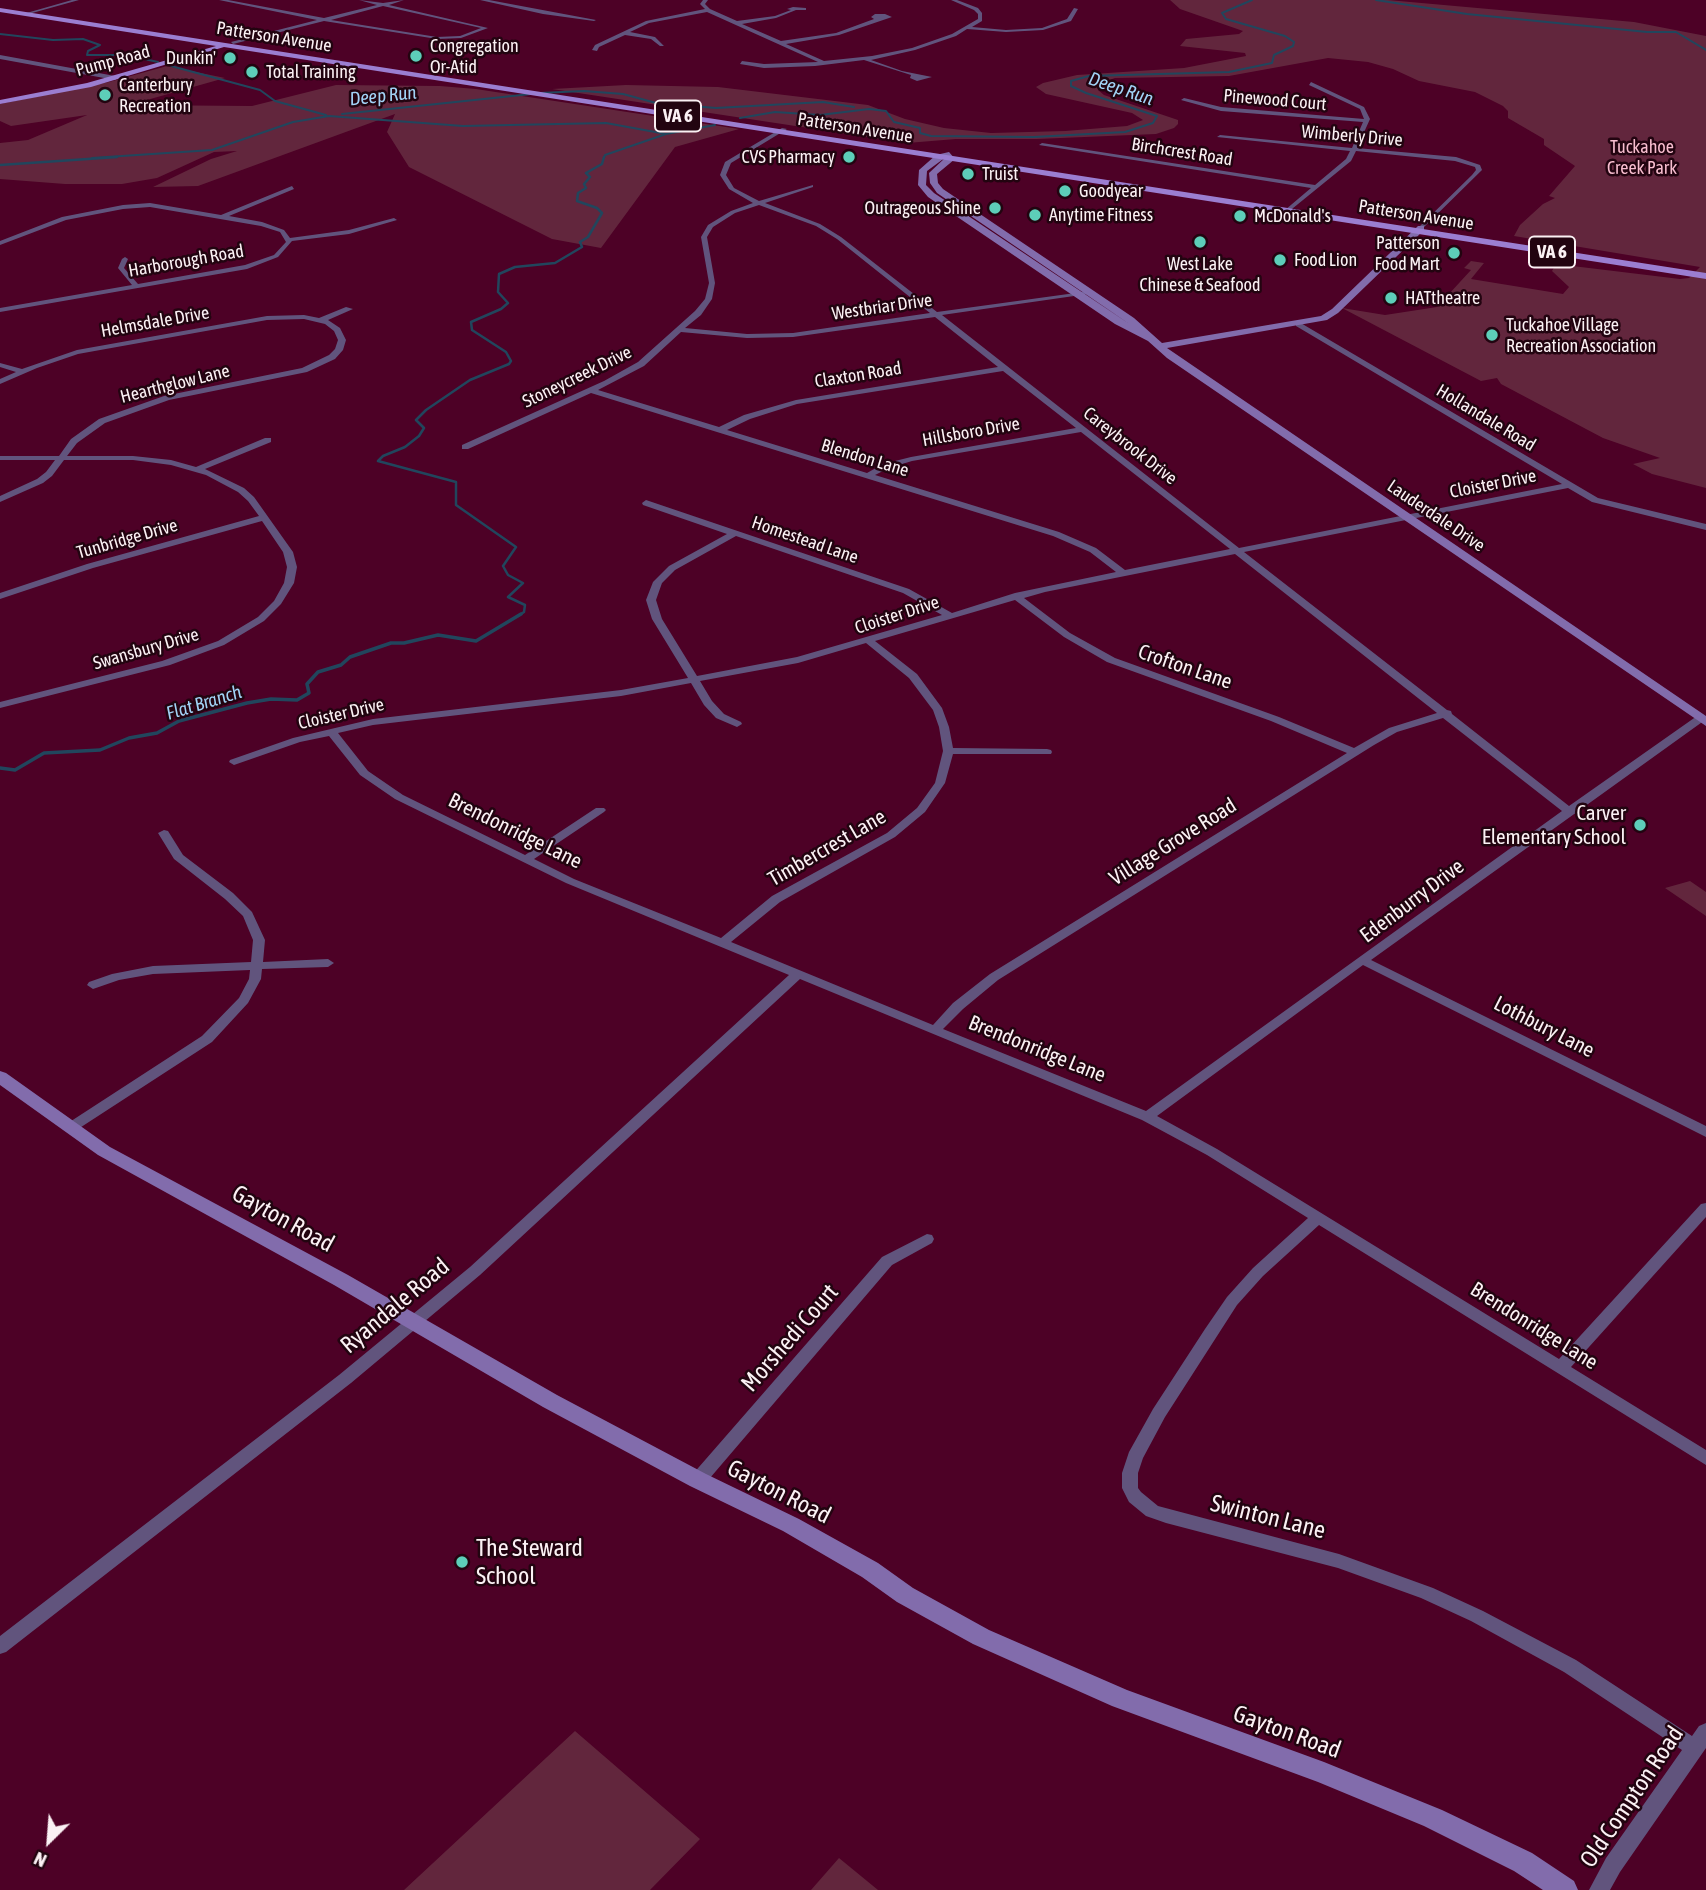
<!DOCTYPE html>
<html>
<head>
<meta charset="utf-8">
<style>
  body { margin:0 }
  #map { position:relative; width:1706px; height:1890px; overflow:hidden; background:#4d0126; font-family:"Asap Condensed",sans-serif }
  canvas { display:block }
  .north { position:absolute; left:14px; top:1806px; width:70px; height:70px; -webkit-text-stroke:5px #220410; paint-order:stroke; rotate:205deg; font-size:19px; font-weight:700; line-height:28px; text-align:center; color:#fbf1f4 }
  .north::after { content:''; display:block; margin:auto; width:24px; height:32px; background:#fbf1f4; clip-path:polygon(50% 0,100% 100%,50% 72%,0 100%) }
</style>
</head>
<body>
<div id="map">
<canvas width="1706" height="1890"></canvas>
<div class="north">N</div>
</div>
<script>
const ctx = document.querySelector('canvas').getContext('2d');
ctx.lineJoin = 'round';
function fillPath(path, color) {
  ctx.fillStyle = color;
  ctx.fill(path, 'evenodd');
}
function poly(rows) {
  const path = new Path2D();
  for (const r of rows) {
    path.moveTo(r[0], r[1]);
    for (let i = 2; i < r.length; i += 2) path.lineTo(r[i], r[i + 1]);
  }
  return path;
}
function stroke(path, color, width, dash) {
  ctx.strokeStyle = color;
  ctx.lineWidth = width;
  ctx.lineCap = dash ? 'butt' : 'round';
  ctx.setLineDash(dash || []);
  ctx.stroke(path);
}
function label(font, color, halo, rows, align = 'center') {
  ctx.font = font + ' "Asap Condensed",sans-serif';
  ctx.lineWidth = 5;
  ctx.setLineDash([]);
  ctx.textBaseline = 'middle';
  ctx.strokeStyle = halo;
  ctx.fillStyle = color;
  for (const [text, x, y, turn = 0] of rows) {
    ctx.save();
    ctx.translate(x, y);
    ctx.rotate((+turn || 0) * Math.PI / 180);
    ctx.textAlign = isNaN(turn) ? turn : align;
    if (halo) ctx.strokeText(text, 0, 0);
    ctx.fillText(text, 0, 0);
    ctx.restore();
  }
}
fillPath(poly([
  [1170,0,1388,0,1634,22,1706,36,1706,488,1652,474,1633,464,1660,458,1603,438,1501,384,1497,378,1481,381,1342,308,1385,315,1437,307,1471,270,1464,268,1471,261,1484,263,1471,279,1563,294,1569,287,1552,271,1556,264,1680,279,1689,278,1700,267,1514,236,1520,225,1543,204,1555,198,1549,196,1575,166,1544,145,1544,139,1508,118,1508,111,1503,106,1475,92,1419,81,1393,69,1368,62,1328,58,1229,76,1115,78,1098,84,1098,90,1104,95,1178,120,1178,124,1174,128,1156,134,1037,139,956,139,907,143,552,89,626,85,718,87,868,105,905,119,944,128,991,133,1065,131,1127,126,1143,120,1132,113,1046,94,1036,87,1043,83,1077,75,1184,68,1246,56,1245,53,1180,46,1186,39,1239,34,1243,31,1180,9],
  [167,66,225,78,129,105,252,106,336,85,440,86,476,89,739,129,675,147,601,248,552,239,409,167,387,132,395,114,198,186,153,187,211,159,237,151,214,152,157,178,122,184,65,184,0,179,0,143,28,140,87,115,11,126,0,121,0,104,109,82],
  [1690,881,1706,892,1706,916,1665,888],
  [575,1731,700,1839,650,1890,404,1890],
  [839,1858,878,1890,811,1890]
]), '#62263d');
stroke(poly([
  [1376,0,1467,14,1647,32,1676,32,1706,50],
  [0,34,53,40,83,39,100,45,88,51,87,55,126,55,158,62],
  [171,66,260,90,275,101,326,115],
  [540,93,584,91,623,94,656,103,716,108,823,102,854,107],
  [342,114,531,94],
  [740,118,775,112,820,115,869,109,886,111,894,122,920,128,920,133,931,136,1034,137,1125,132,1153,123,1157,116,1086,93,1071,86,1071,81,1089,76,1229,72,1272,63,1274,55,1293,46,1294,42,1285,36,1226,19,1222,13,1252,0],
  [92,158,212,150,293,122,329,116,463,126,606,123,666,134,715,125],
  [604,158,605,155,666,134]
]), '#21465d', 2);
stroke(poly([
  [0,165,117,157],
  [518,616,524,612,525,605,508,597,523,583,508,575,503,566,516,547,456,505,456,482,378,461,383,456,405,447,419,436,424,428,416,420,426,410,470,380,509,364,511,361,506,352,472,330,471,322,501,309,508,303,498,292,499,274,515,267,555,263,582,247,580,242,588,237,602,213,597,208,577,201,578,193,586,188,584,184,590,177,586,173,602,164,604,157]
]), '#21465d', 2.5);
stroke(poly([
  [0,768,15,770,44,753,100,750,129,738,157,733,179,721,247,703,271,699,297,700,309,693,307,684,318,672,341,665,350,657,391,643,404,643,438,635,476,641,521,614]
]), '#21465d', 3.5);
fillPath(poly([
  [72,0,79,0,25,15,23,14,72,0],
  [219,0,228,0,324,18,377,5,359,0,383,3,404,0,389,5,488,28,461,38,437,39,324,21,233,44,231,42,317,20,219,0],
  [383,6,481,28,460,36,437,37,331,20,383,6],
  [480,0,489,0,596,20,594,21,543,14,480,0],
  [703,0,708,0,705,4,710,9,737,21,775,16,791,10,787,9,793,7,806,8,806,10,796,10,776,18,742,24,781,41,836,33,874,19,871,17,875,14,885,14,892,17,839,35,786,44,824,61,872,56,912,48,952,34,978,19,978,14,974,10,951,0,957,0,978,8,982,13,982,21,972,27,1006,30,1042,28,1067,19,1074,8,1078,9,1071,21,1043,30,1006,32,967,29,956,36,915,50,871,60,902,71,932,77,917,81,910,78,911,75,864,60,815,66,764,68,740,64,742,61,764,64,818,62,707,12,649,23,630,32,655,37,664,46,660,46,651,39,625,35,599,47,597,51,592,50,595,45,646,21,705,9,700,4,703,0],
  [0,55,115,76,118,78,115,80,0,59,0,55],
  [1311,82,1364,107,1370,119,1357,148,1456,157,1480,165,1482,170,1421,230,1418,228,1419,227,1472,175,1476,170,1475,167,1455,161,1356,151,1351,161,1287,213,1285,210,1311,188,1039,145,1042,143,1315,185,1346,159,1350,151,1217,137,1220,135,1352,148,1363,122,1221,111,1181,100,1184,98,1221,107,1364,119,1360,109,1309,85,1311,82],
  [782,128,787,129,731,163,726,175,734,188,759,201,813,185,813,187,765,203,820,224,841,237,937,312,1090,291,1091,292,1088,294,942,315,1239,548,1562,484,1296,326,1296,322,1299,322,1598,498,1706,524,1706,530,1592,502,1568,488,1244,552,1447,710,1451,711,1452,714,1569,806,1697,716,1705,716,1705,720,1371,960,1706,1126,1706,1137,1363,965,1157,1116,1217,1149,1559,1359,1701,1204,1706,1203,1706,1217,1571,1367,1706,1450,1706,1465,1319,1225,1263,1276,1237,1305,1165,1417,1143,1458,1138,1473,1138,1488,1141,1492,1158,1506,1339,1554,1433,1588,1483,1611,1576,1660,1692,1736,1699,1726,1706,1723,1706,1748,1620,1872,1610,1890,1589,1890,1606,1858,1682,1750,1564,1672,1471,1621,1421,1598,1338,1568,1166,1523,1146,1516,1129,1502,1122,1488,1122,1473,1129,1452,1153,1409,1205,1329,1227,1297,1253,1268,1308,1218,1207,1155,1142,1120,800,979,480,1275,351,1383,6,1652,0,1654,0,1636,339,1375,470,1267,789,975,566,883,395,799,360,775,329,736,300,742,234,765,229,762,230,760,293,738,373,719,621,690,688,678,652,619,646,600,653,582,669,566,727,534,643,505,642,503,646,500,909,589,952,613,1015,593,1116,572,1090,552,1053,536,591,393,468,449,462,449,462,445,604,381,638,362,695,311,705,299,709,283,701,237,708,225,731,211,753,203,729,189,720,175,725,162,782,128],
  [759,205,816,226,837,239,930,313,793,333,747,334,685,328,701,315,712,299,715,283,707,237,713,227,735,213,759,205],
  [935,317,998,367,796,400,744,415,719,427,598,390,644,366,681,332,747,338,793,337,935,317],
  [1003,371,1076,428,911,457,883,464,867,473,727,430,750,419,797,404,1003,371],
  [1081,432,1230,549,1125,570,1096,548,1059,532,875,475,889,468,912,461,1081,432],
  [736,536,903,593,942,615,797,657,697,676,662,619,656,600,662,583,675,570,736,536],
  [1235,554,1437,713,1389,728,1354,748,1279,717,1115,658,1070,633,1024,598,1045,592,1235,554],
  [1015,600,1064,637,1107,662,1271,721,1347,753,990,974,953,1003,933,1025,731,942,780,902,895,837,925,812,945,783,953,754,1051,754,1052,752,1051,750,1047,749,953,748,949,727,942,708,917,674,875,641,1015,600],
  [866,643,909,678,933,710,939,727,943,751,935,783,917,808,887,833,772,896,721,938,574,879,534,859,604,812,606,810,604,808,596,808,525,855,403,795,368,771,338,733,373,725,621,696,691,683,704,705,716,718,737,727,742,724,741,722,724,714,712,701,700,681,798,663,866,643],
  [1443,718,1562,811,1146,1111,943,1029,963,1009,998,980,1374,745,1397,732,1443,718],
  [292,186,294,189,229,216,262,222,284,230,290,238,349,230,394,218,397,220,349,234,292,241,278,257,247,269,0,312,0,308,132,285,118,268,122,259,125,257,128,259,124,268,138,284,245,265,274,255,286,242,280,232,261,226,150,207,123,209,66,220,0,245,0,241,62,217,123,205,150,203,221,215,292,186],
  [346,307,353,309,328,320,340,328,346,340,343,350,335,359,307,372,169,400,105,423,77,443,67,456,133,456,171,460,196,467,265,438,271,438,271,442,205,469,244,488,254,497,293,552,297,567,294,583,281,604,264,621,224,645,170,665,0,708,0,702,162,661,218,641,258,617,274,601,284,583,287,567,283,552,262,521,93,568,0,599,0,593,87,564,259,516,248,501,238,492,206,475,171,465,133,460,64,460,52,476,43,483,0,502,0,496,37,479,46,472,55,460,0,460,0,456,59,456,71,439,99,419,164,396,302,368,329,355,335,349,338,340,334,331,325,324,304,319,267,320,78,354,37,368,0,384,0,379,16,372,0,367,0,363,22,369,77,350,267,316,304,315,319,318,346,307],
  [164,830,168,831,183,855,233,893,252,912,265,940,263,962,328,959,334,963,328,967,262,969,261,979,248,1003,212,1042,75,1131,65,1131,63,1128,65,1125,202,1036,239,998,249,979,250,970,153,974,119,980,93,989,87,985,89,982,112,974,153,966,251,962,253,940,243,916,225,899,174,859,158,833,164,830],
  [927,1234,932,1235,934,1239,932,1243,892,1265,704,1485,698,1487,692,1485,690,1480,692,1475,882,1257,927,1234]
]), '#61547d');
fillPath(poly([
  [949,152,955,159,937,174,938,183,943,189,1134,318,1162,343,1321,316,1332,309,1418,226,1424,226,1424,230,1338,313,1327,320,1167,348,1706,716,1706,726,1167,358,1148,341,1115,324,928,197,918,185,919,170,936,155,949,152],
  [946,157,929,173,930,183,937,193,1131,325,934,193,926,185,927,171,946,157],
  [0,1071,6,1073,110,1147,348,1275,557,1395,706,1474,799,1519,878,1563,913,1588,989,1630,1127,1690,1324,1762,1442,1810,1532,1853,1574,1881,1578,1890,1543,1890,1514,1871,1424,1826,1318,1782,1112,1706,973,1644,897,1602,862,1577,783,1531,690,1486,543,1407,334,1285,98,1155,0,1085,0,1071]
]), '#826cac');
fillPath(poly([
  [0,8,1706,273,1706,279,224,47,91,87,0,104,0,100,87,83,216,46,0,12,0,8]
]), '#9b7ed1');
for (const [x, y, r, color] of [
  [416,56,7,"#5dceb9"],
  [230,58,7,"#5dceb9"],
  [252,72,7,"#5dceb9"],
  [105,95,7,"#5dceb9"],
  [849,157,7,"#5dceb9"],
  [968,174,7,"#5dceb9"],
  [1065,191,7,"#5dceb9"],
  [995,208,7,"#5dceb9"],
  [1035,215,7,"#5dceb9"],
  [1240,216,7,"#5dceb9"],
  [1200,242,7,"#5dceb9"],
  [1454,253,7,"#5dceb9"],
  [1280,260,7,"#5dceb9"],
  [1391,298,7,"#5dceb9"],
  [1492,335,7,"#5dceb9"],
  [1640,825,7,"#5dceb9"],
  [462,1562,7,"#5dceb9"]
]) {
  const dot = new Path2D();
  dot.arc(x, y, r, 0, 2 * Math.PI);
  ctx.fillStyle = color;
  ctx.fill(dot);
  stroke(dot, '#220410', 2.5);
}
label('18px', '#fbf1f4', '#220410', [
  ["Patterson Avenue",274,37,9],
  ["Pump Road",113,61,-15],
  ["Pinewood Court",1275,100,5],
  ["Patterson Avenue",855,128,9],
  ["Wimberly Drive",1352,136,5],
  ["Birchcrest Road",1182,152,9],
  ["Patterson Avenue",1416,215,9],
  ["Harborough Road",186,261,-10],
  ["Westbriar Drive",882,307,-8],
  ["Helmsdale Drive",155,322,-10],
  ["Claxton Road",858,375,-9],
  ["Stoneycreek Drive",577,377,-26],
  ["Hearthglow Lane",175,384,-14],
  ["Hollandale Road",1486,418,31],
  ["Hillsboro Drive",971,432,-10],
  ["Careybrook Drive",1130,446,38],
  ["Blendon Lane",865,458,17],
  ["Cloister Drive",1493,484,-11],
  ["Lauderdale Drive",1436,516,34],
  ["Tunbridge Drive",127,539,-16],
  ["Homestead Lane",805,540,19],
  ["Cloister Drive",897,615,-18],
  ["Swansbury Drive",146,649,-16],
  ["Cloister Drive",341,714,-13]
]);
label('18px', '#fbf1f4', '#220410', [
  ["Congregation",430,46],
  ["Or-Atid",430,67],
  ["Dunkin'",216,58,"right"],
  ["Total Training",266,72],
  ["Canterbury",119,85],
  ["Recreation",119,106],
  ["CVS Pharmacy",835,157,"right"],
  ["Truist",982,174],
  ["Goodyear",1079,191],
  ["Outrageous Shine",981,208,"right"],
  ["Anytime Fitness",1049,215],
  ["McDonald's",1254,216],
  ["Patterson",1440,243,"right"],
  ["Food Mart",1440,264,"right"],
  ["Food Lion",1294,260],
  ["West Lake",1200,264,"center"],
  ["Chinese & Seafood",1200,285,"center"],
  ["HATtheatre",1405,298],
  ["Tuckahoe Village",1506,325],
  ["Recreation Association",1506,346]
], 'left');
label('18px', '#f9bed0', '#220410', [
  ["Tuckahoe",1642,147],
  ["Creek Park",1642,168]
]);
label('italic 19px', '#a2d3f6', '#220410', [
  ["Deep Run",1121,89,19],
  ["Deep Run",383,96,-6],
  ["Flat Branch",204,703,-17]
]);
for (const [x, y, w] of [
  [678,116,46],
  [1552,252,46]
]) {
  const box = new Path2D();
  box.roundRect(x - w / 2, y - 15.5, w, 31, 5);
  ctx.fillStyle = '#220410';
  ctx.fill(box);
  stroke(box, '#fbf1f4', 2);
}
label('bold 19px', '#fbf1f4', null, [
  ["VA 6",678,116],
  ["VA 6",1552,252]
]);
label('21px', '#fbf1f4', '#220410', [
  ["Crofton Lane",1185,667,19],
  ["Brendonridge Lane",515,831,26],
  ["Village Grove Road",1173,842,-32],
  ["Timbercrest Lane",827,848,-30],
  ["Edenburry Drive",1412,901,-37],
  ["Lothbury Lane",1544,1027,27],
  ["Brendonridge Lane",1037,1049,22],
  ["Brendonridge Lane",1534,1326,32]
]);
label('21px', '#fbf1f4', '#220410', [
  ["Carver",1626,813],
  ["Elementary School",1626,837]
], 'right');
label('24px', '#fbf1f4', '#220410', [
  ["Gayton Road",283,1219,29],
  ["Ryandale Road",395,1306,-40],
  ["Morshedi Court",790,1338,-49],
  ["Gayton Road",779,1492,27],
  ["Swinton Lane",1268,1517,14],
  ["Gayton Road",1287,1732,20],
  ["Old Compton Road",1632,1797,-56]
]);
label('24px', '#fbf1f4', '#220410', [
  ["The Steward",476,1548],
  ["School",476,1576]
], 'left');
</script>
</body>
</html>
